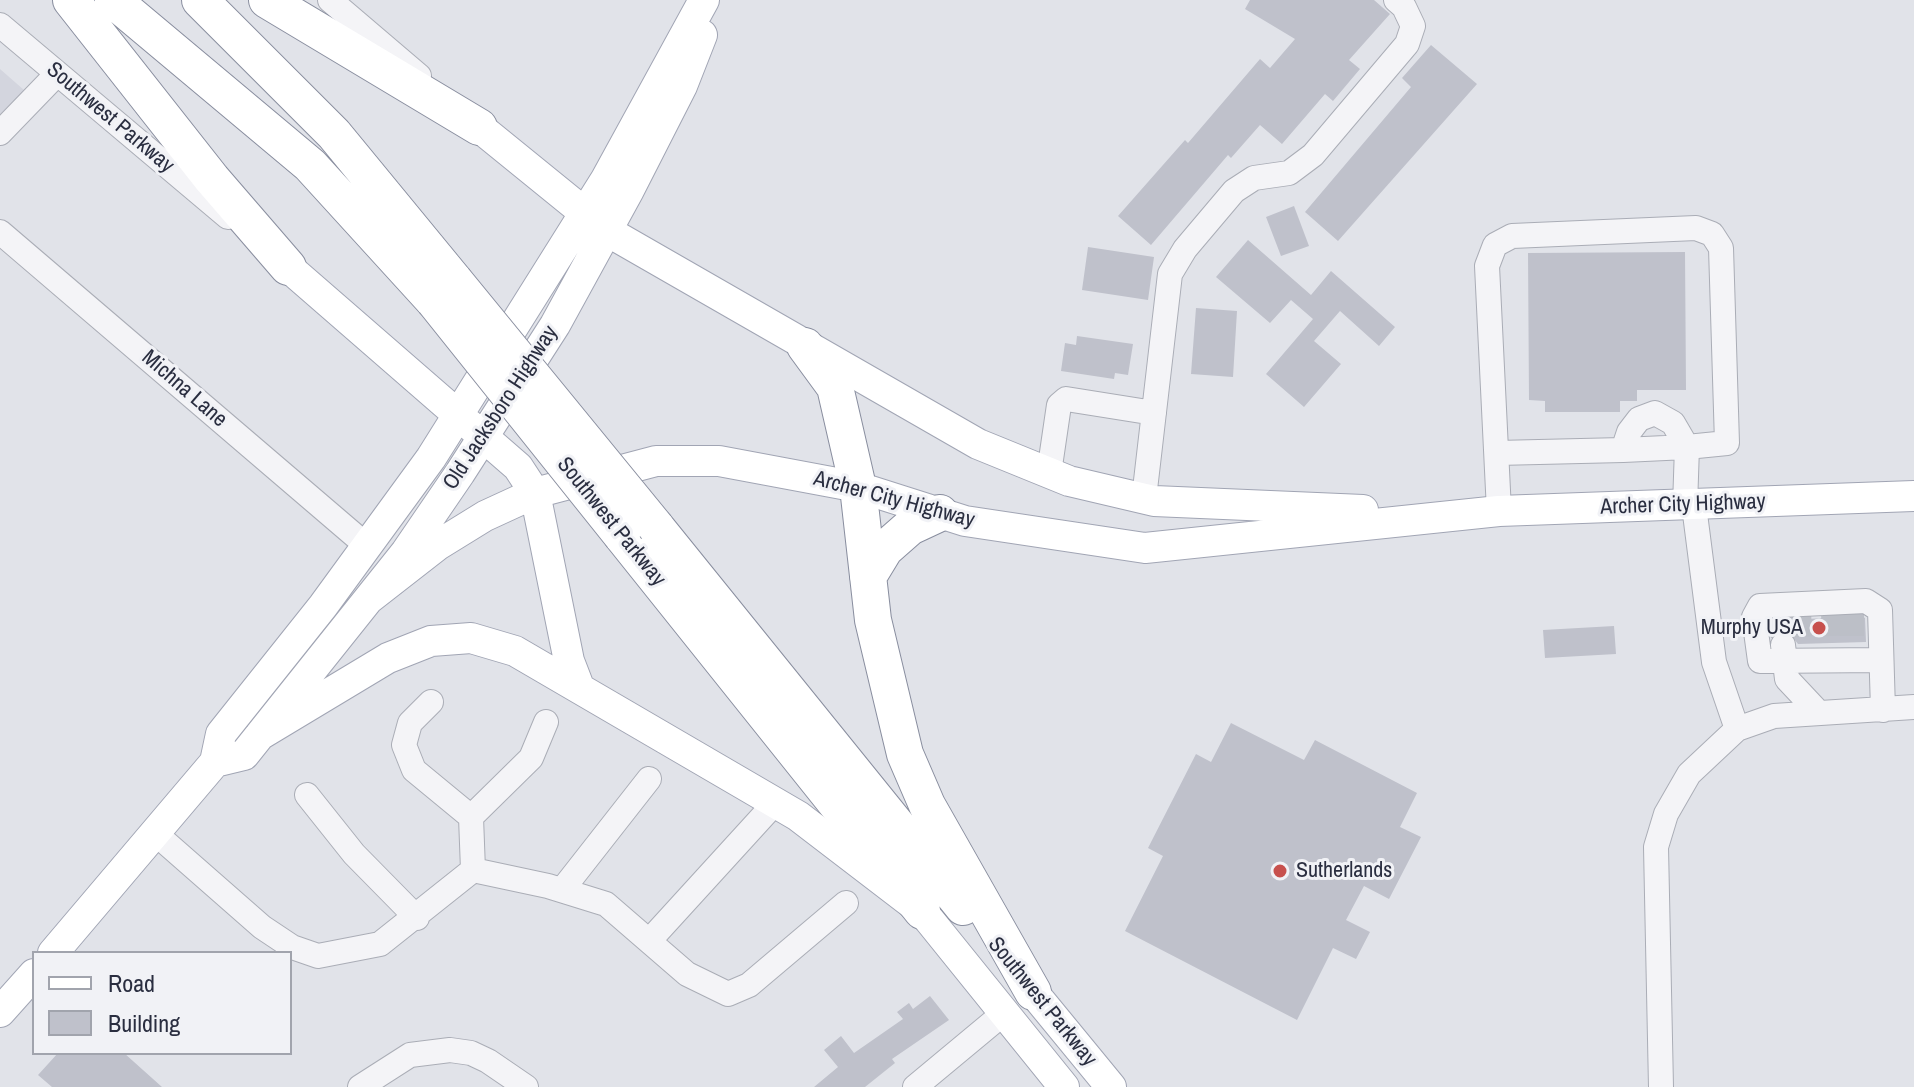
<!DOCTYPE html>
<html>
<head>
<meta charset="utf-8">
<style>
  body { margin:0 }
  #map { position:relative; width:1914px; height:1087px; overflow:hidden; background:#e1e3e9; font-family:"Archivo Narrow",sans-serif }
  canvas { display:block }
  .legend { position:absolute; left:32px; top:951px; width:260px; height:104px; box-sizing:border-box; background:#f1f2f6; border:2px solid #a1a4ad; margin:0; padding:10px 14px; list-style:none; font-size:24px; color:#2a2e40 }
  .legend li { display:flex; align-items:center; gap:16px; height:40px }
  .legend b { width:40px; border:2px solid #a1a4ad }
</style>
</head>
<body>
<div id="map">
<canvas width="1914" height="1087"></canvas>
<ul class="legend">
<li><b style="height:10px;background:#fff"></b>Road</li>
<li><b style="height:22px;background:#bfc1cb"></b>Building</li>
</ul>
</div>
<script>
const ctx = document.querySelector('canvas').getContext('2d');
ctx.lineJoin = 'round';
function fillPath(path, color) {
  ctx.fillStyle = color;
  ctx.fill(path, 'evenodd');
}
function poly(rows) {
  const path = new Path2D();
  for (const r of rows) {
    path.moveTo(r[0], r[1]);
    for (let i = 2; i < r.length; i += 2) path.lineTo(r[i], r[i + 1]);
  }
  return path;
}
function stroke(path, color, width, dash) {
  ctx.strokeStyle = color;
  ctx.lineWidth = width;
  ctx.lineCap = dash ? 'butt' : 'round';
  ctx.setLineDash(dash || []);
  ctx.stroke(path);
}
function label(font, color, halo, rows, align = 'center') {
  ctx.font = font + ' "Archivo Narrow",sans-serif';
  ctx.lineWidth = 6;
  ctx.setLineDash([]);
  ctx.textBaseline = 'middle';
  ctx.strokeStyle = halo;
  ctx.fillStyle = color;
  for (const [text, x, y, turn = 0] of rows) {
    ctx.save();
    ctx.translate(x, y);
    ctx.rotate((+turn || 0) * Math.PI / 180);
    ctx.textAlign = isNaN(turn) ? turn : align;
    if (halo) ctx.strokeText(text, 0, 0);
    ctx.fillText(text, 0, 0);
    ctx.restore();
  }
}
fillPath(poly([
  [0,69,24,90,0,117]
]), '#d3d5de');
fillPath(poly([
  [1250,0,1374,0,1390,14,1349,60,1360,69,1333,101,1325,94,1282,144,1260,125,1231,158,1228,155,1151,245,1118,216,1185,140,1188,143,1260,59,1270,68,1295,39,1245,9],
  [1431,45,1477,84,1338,241,1305,212,1411,87,1402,78],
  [1294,206,1309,246,1281,256,1266,217],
  [1248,240,1311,295,1331,271,1395,327,1379,346,1340,311,1314,341,1341,364,1304,407,1266,374,1313,319,1291,300,1270,323,1216,277],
  [1088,247,1154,257,1148,300,1082,290],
  [1685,252,1686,390,1637,390,1637,401,1620,401,1620,412,1545,412,1545,401,1529,400,1528,253],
  [1196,308,1237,311,1233,377,1191,374],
  [1077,336,1133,344,1128,375,1115,373,1114,379,1061,371,1065,343,1076,345],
  [1862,616,1865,618,1866,642,1798,644,1788,631,1780,630,1772,636,1770,621],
  [1614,626,1616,654,1545,658,1543,630],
  [1231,723,1304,760,1315,740,1417,793,1400,827,1421,837,1389,899,1364,886,1346,920,1370,932,1356,959,1333,948,1297,1020,1125,931,1163,856,1148,848,1196,754,1211,762],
  [930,996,949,1020,892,1059,895,1063,865,1087,814,1087,838,1067,824,1050,841,1036,854,1053,903,1019,897,1012,909,1003,913,1009],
  [58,1053,124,1053,162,1087,52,1087,38,1075]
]), '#bfc1cb');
stroke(poly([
  [1833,612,1834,643],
  [1852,612,1852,643],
  [1799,613,1801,644],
  [1782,614,1783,645]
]), '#bcbfc7', 24, [24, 12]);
const minor = poly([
  [330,0,419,76],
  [0,25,228,217],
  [0,133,57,74],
  [0,232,367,546],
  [1497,453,1623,450,1687,447,1673,423,1655,413,1639,419,1629,432,1623,450],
  [1049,473,1059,405,1066,399,1154,413],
  [1144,498,1170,274,1185,249,1234,191,1254,178,1289,173,1313,155,1407,44,1413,26,1404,7,1396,0],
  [1694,506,1714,662,1737,729],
  [1499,511,1487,266,1495,245,1512,236,1696,228,1712,234,1721,248,1727,443,1687,447,1685,506],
  [1783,645,1787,679,1818,712],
  [1881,660,1760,661,1754,617,1760,606,1781,605,1866,601,1880,610,1883,710],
  [431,702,410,723,404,745,414,770,471,817],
  [307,795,354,854,417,918],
  [156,834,262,927,292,947,318,956,380,944,473,870,548,886,606,904,687,974,728,994,749,985,846,903],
  [473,870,471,817,531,758,546,722],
  [562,890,649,779],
  [650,940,775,803],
  [360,1087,410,1055,450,1050,471,1053,488,1061,526,1087],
  [915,1087,1004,1013],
  [1661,1087,1656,847,1666,814,1689,774,1737,729,1774,716,1914,707]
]);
const major = poly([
  [479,127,607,231,978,444,1069,481,1154,501,1363,510],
  [288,267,518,467,535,493,569,661,579,687],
  [370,598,438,545,485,516,535,493,656,461,719,461,858,487,965,521,1145,548,1499,511,1914,496],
  [260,735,388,658,431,641,471,638,515,651,798,816,922,911,1064,1087],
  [215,762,244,755,406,552,460,473,555,325,629,190,682,86,702,35],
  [53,953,215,762,221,734,323,606,431,458,606,179,704,0],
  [1033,992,1111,1087],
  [0,1012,34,974]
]);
const highway = poly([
  [71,0,212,179,288,267],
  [113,0,310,165,434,301],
  [200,0,334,134,454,280],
  [267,0,479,127],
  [805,346,835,387,858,487,873,620,905,754,927,805,1033,992],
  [656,527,963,907],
  [622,536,922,911],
  [868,577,885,549,910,527,940,513]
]);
stroke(minor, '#aaadb6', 26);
stroke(major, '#a1a5b4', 32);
stroke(highway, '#898e9f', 38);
stroke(minor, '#f4f4f7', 24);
stroke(major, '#fff', 30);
stroke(highway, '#fff', 36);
const highwayBridge = poly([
  [454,280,656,527],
  [434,301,622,536]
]);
stroke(highwayBridge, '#898e9f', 38, []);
stroke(highwayBridge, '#fff', 36);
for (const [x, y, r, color] of [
  [1819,628,8,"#c7504d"],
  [1280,871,8,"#c7504d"]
]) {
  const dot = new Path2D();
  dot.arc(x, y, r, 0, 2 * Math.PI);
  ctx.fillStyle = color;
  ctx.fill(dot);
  stroke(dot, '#f1f2f6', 3);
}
label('22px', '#2a2e40', '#f1f2f6', [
  ["Southwest Parkway",110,118,40],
  ["Michna Lane",184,389,41],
  ["Old Jacksboro Highway",501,408,-57],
  ["Archer City Highway",894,500,15],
  ["Archer City Highway",1683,505,-2],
  ["Southwest Parkway",611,522,51],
  ["Southwest Parkway",1042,1002,51]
]);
label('22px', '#2a2e40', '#f1f2f6', [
  ["Murphy USA",1803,628],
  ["Sutherlands",1296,871,"left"]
], 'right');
</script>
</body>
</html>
